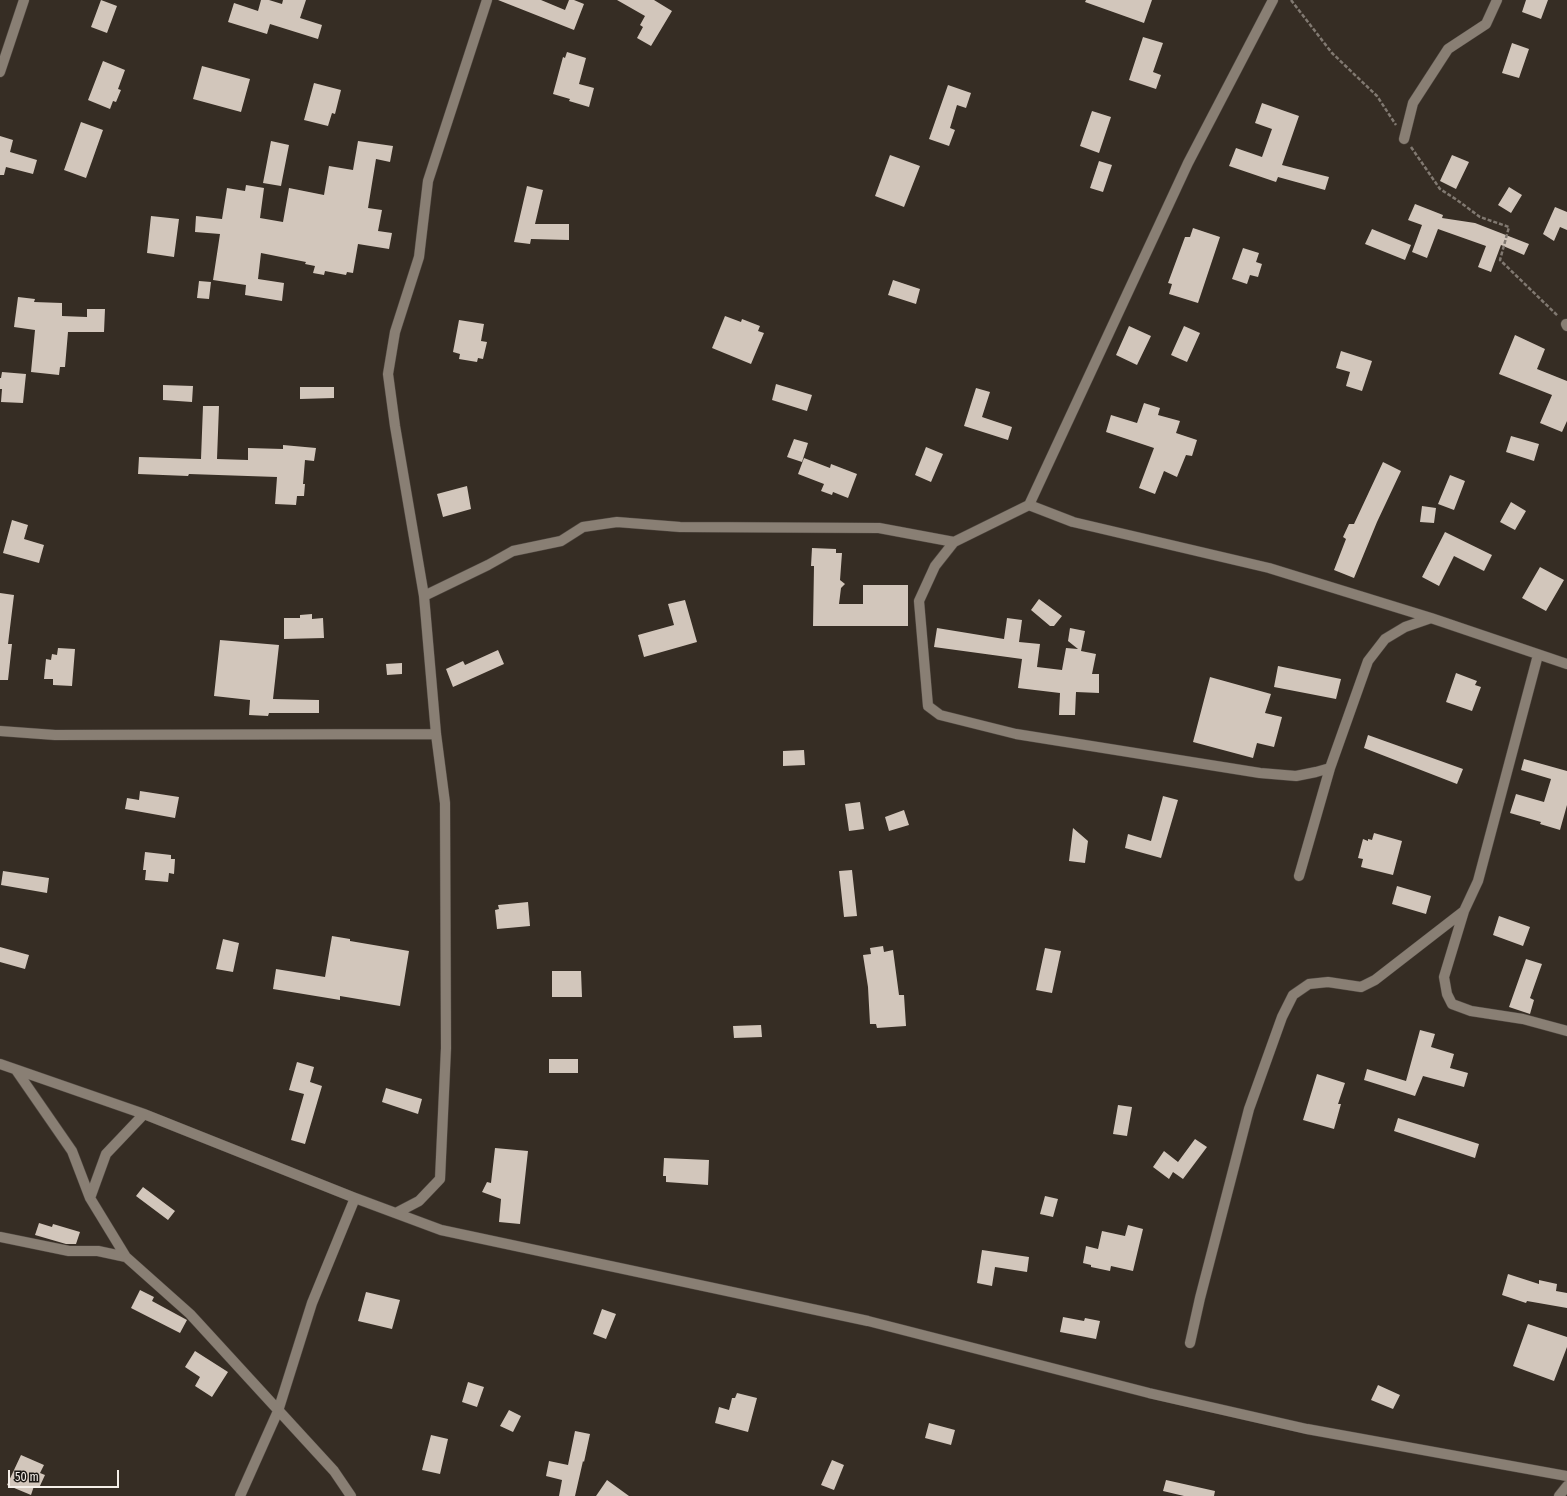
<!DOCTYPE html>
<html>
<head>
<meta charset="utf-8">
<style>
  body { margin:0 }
  #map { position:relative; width:1567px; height:1496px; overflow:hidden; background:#362d24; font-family:"Fira Sans Condensed",sans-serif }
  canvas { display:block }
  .scale { position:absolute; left:8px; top:1470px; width:111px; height:18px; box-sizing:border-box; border:2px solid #f5efe9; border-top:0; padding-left:5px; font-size:12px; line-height:14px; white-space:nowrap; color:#f5efe9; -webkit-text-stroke:3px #1a1612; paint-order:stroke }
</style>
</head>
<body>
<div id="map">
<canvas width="1567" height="1496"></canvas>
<div class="scale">50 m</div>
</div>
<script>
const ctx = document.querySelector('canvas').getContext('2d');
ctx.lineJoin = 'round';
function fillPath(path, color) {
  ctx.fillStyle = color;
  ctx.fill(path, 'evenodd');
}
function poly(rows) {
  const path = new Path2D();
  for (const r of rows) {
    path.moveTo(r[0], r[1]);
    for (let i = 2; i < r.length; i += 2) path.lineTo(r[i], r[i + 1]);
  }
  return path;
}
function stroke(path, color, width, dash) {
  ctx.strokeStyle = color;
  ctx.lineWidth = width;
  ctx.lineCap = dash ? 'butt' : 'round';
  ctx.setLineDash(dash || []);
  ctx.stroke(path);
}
fillPath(poly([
  [101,0,117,6,107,33,91,27],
  [261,0,269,0,282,4,283,0,306,0,300,18,322,25,318,39,270,24,267,34,228,22,234,3,258,11],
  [498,0,541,0,565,10,569,0,574,0,584,4,574,30],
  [617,0,654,0,672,11,651,46,637,38,643,27,640,25,645,16],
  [1086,0,1152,0,1144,23,1085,2],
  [1526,0,1548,0,1541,19,1522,12],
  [1143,37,1163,43,1153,72,1161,75,1156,89,1129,80],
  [1512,43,1529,49,1519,78,1502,73],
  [567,52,586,58,579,84,594,88,589,107,569,101,570,99,553,94,563,57,565,58],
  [103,61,125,70,118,89,121,90,116,102,113,101,110,109,88,100],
  [202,66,250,79,241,112,193,99],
  [314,83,341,90,335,114,332,113,328,126,304,120],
  [948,85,971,93,966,108,957,105,950,128,955,130,949,146,929,139],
  [1262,103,1299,116,1282,165,1329,177,1325,190,1278,177,1276,182,1229,166,1236,148,1262,157,1272,129,1255,123],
  [1092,111,1111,117,1099,153,1080,146],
  [81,122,103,130,86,178,64,170],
  [0,136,13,140,10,152,37,160,33,174,6,167,4,175,0,175],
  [271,141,289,145,281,186,263,183],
  [358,141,393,146,390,162,376,159,368,208,382,210,378,231,392,233,389,249,358,244,353,273,347,272,346,275,325,271,324,275,313,273,315,266,305,264,306,262,261,253,258,279,284,283,282,301,245,295,246,285,213,280,220,234,195,232,196,216,222,219,227,188,245,191,246,185,264,188,260,218,283,222,289,188,324,195,329,166,353,170],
  [890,155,920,166,904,207,875,196],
  [1452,155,1469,162,1456,189,1440,181],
  [1099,161,1112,165,1103,192,1090,188],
  [527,186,543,190,535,224,569,224,569,240,531,239,530,244,514,242],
  [1509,187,1522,195,1511,213,1498,205],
  [1415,204,1443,215,1442,218,1475,223,1529,244,1524,255,1501,245,1491,272,1478,267,1486,246,1438,229,1427,258,1412,252,1422,225,1408,220],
  [1555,207,1567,212,1567,230,1560,227,1554,241,1543,234],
  [151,216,179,219,174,257,147,253],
  [1193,228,1220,237,1198,303,1169,294,1172,284,1168,283,1185,237,1190,237],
  [1372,229,1411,245,1405,260,1365,244],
  [1243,248,1259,253,1256,262,1262,264,1258,277,1250,275,1247,284,1232,279],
  [893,280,920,289,916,304,888,295],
  [199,281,211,282,209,299,197,298],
  [18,297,35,299,34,302,62,303,62,316,87,317,87,309,105,309,104,332,68,332,65,367,60,367,59,375,31,372,35,330,14,327],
  [725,316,741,322,742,319,760,326,758,331,764,333,751,364,712,348],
  [459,320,484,324,481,341,487,342,483,359,478,358,477,362,459,359,460,354,453,352],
  [1129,326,1151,336,1137,365,1116,355],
  [1184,326,1200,333,1187,362,1171,355],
  [1515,335,1545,349,1537,369,1567,381,1567,421,1562,432,1540,423,1552,395,1499,374],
  [1341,351,1372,361,1362,391,1346,386,1350,372,1336,368],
  [2,372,26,374,23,403,1,402,2,389,0,389,0,378,1,378],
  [776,384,812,395,807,411,772,400],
  [163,385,193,386,192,402,163,400],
  [300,387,334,387,334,398,300,399],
  [976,388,990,392,982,417,1012,427,1008,440,964,426],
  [1144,403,1160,408,1158,415,1180,421,1176,433,1197,440,1192,456,1186,455,1177,477,1164,471,1155,494,1139,488,1154,448,1106,432,1111,415,1137,423],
  [203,406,219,406,217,459,248,460,248,448,283,449,283,445,316,448,314,461,305,460,303,484,305,484,304,496,297,496,296,505,275,504,277,477,189,474,188,476,138,474,139,457,201,459],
  [1511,436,1539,444,1534,461,1506,452],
  [794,439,808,443,802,462,787,457],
  [926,447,943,454,931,482,915,475],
  [804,458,830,468,831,464,857,474,848,498,833,492,832,495,821,491,824,484,798,474],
  [1383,462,1401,471,1377,522,1354,578,1334,570,1346,539,1343,537,1349,524,1354,524],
  [1450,475,1465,481,1454,510,1438,504],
  [467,486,471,509,443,517,437,494],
  [1511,502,1526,511,1515,530,1500,522],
  [1422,506,1436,508,1434,523,1420,522],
  [12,520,28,525,24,539,44,545,39,563,3,553],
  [1445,532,1492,555,1484,571,1454,556,1439,586,1422,577],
  [812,548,836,549,836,553,842,553,840,580,845,584,841,588,839,604,863,604,863,585,908,585,908,626,813,626,814,566,811,566],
  [1540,567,1564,580,1546,611,1522,598],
  [0,593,14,595,8,644,12,644,8,680,0,680],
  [1039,599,1062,616,1054,626,1050,626,1031,610],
  [685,600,697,642,644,657,638,635,674,625,668,604],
  [312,614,312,619,323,618,324,638,284,639,284,618,300,618,300,615],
  [1007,618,1022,620,1019,642,1040,644,1037,667,1062,670,1066,648,1078,649,1068,641,1070,628,1085,631,1081,651,1096,654,1092,674,1099,674,1099,693,1076,692,1075,715,1059,715,1060,693,1018,688,1022,659,934,647,937,628,1004,639],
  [220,640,279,645,273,699,319,700,319,713,269,713,268,716,249,715,250,700,214,696],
  [58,648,75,649,72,686,53,685,53,679,44,679,46,659,51,660,52,654,57,655],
  [498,650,504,664,453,687,446,669,463,661,465,665],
  [402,663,402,674,387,675,386,664],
  [1278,666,1341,679,1336,699,1274,687],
  [1456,673,1477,681,1475,685,1481,687,1472,711,1446,702],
  [1210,677,1271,694,1265,713,1282,717,1274,747,1257,743,1253,758,1193,742],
  [1368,735,1463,769,1457,784,1364,748],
  [804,750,805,765,783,766,783,751],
  [1524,759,1567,771,1567,805,1560,830,1540,824,1541,822,1510,813,1516,794,1544,802,1551,779,1521,770],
  [140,791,179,797,175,818,125,809,127,798,139,800],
  [1163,796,1178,800,1161,858,1125,848,1128,834,1151,841],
  [860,802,864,829,849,831,845,804],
  [904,810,909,825,889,831,885,817],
  [1073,828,1088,841,1085,863,1069,861],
  [1374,833,1402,841,1393,875,1361,867,1363,859,1358,858,1363,839,1368,841,1368,839,1372,840],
  [145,852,171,855,171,859,175,859,174,874,169,873,168,882,145,880,146,870,143,870],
  [852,870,857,916,844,917,839,871],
  [3,871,49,878,47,893,1,885],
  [1397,886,1431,896,1426,914,1392,904],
  [528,902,530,926,497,929,495,910,499,909,498,905],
  [1499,916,1530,927,1523,946,1493,935],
  [332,936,350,939,350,941,409,951,400,1006,340,996,340,1000,273,989,276,969,325,977],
  [223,939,239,943,233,972,216,969],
  [883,946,884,952,893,950,899,995,904,995,906,1026,877,1028,876,1024,870,1024,868,987,863,955,871,954,870,948],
  [0,947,29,955,25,969,0,962],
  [1045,948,1061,951,1052,993,1036,990],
  [1526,959,1542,964,1530,998,1534,1000,1530,1014,1509,1007],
  [552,971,581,971,582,997,552,997],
  [761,1025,762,1037,734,1038,733,1026],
  [1420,1030,1435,1034,1431,1047,1454,1054,1450,1068,1468,1073,1464,1087,1423,1076,1415,1096,1364,1080,1367,1069,1406,1081],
  [549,1059,578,1059,578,1073,549,1073],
  [297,1062,314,1067,310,1082,322,1086,305,1144,291,1140,304,1094,289,1090],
  [1317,1074,1345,1083,1338,1104,1341,1104,1334,1129,1303,1120],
  [386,1088,422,1099,418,1114,382,1102],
  [1118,1105,1132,1107,1127,1136,1113,1134],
  [1398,1118,1479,1144,1475,1158,1394,1131],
  [1195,1139,1207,1147,1183,1179,1173,1172,1169,1179,1153,1167,1164,1151,1178,1162],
  [495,1148,528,1151,520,1224,499,1222,501,1199,482,1192,487,1182,491,1183],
  [664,1158,709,1160,708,1185,666,1182,666,1176,663,1176],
  [143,1187,175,1211,168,1220,136,1196],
  [1045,1196,1058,1199,1053,1217,1040,1214],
  [39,1223,52,1227,53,1224,80,1232,76,1244,66,1244,35,1235],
  [1128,1225,1143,1229,1133,1271,1111,1266,1110,1271,1091,1267,1091,1265,1083,1263,1086,1246,1098,1249,1102,1231,1125,1236],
  [982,1250,1029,1257,1027,1272,995,1267,992,1286,977,1283],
  [1508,1274,1539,1284,1539,1280,1557,1284,1556,1291,1567,1293,1567,1308,1527,1301,1526,1303,1502,1295],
  [140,1290,154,1297,152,1301,187,1320,180,1333,131,1308],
  [366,1292,400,1300,392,1329,358,1321],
  [602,1309,616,1314,606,1339,593,1334],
  [1063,1317,1084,1321,1085,1318,1100,1321,1096,1339,1060,1332],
  [1528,1324,1567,1337,1567,1347,1554,1381,1513,1366],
  [195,1351,228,1372,212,1397,195,1386,200,1377,185,1367],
  [468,1382,484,1387,477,1407,462,1402],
  [1378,1385,1400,1395,1393,1409,1371,1400],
  [737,1393,757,1398,748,1432,715,1423,719,1407,729,1410,732,1398,735,1398],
  [509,1410,521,1416,513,1432,500,1426],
  [929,1423,955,1430,951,1445,925,1438],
  [575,1431,590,1434,584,1462,583,1461,575,1496,559,1496,562,1480,546,1476,549,1461,568,1465],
  [431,1435,448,1439,440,1474,422,1470],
  [21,1455,44,1465,40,1473,45,1475,39,1488,34,1486,31,1495,7,1485],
  [832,1460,844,1465,834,1490,821,1485],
  [607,1480,629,1496,596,1496],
  [1166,1480,1215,1491,1214,1496,1184,1496,1163,1491]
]), '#d2c6bb');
const street = poly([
  [0,72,24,0],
  [1404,139,1413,103,1448,49,1486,24,1497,0],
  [1566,324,1567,326],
  [1029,505,1188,163,1273,0],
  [954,542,935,566,919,601,928,706,940,715,1016,734,1260,773,1296,776,1316,772,1330,768],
  [424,596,488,565,513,551,561,541,583,527,617,522,680,527,879,528,954,542,1029,505,1073,522,1269,568,1431,618,1567,664],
  [1538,655,1478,881,1464,911,1444,977,1447,994,1452,1004,1471,1011,1523,1019,1567,1031],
  [0,731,55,735,436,734],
  [1299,876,1330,768,1368,661,1385,639,1405,627,1431,618],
  [0,1064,144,1114,355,1198,441,1230,868,1321,1149,1393,1307,1429,1567,1476],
  [16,1070,72,1151,90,1198,126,1257],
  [90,1198,106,1154,144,1114],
  [396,1213,419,1201,440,1179,446,1048,445,803,436,734,424,596,395,426,388,374,395,332,419,257,428,181,487,0],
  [0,1237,69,1251,98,1251,126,1257,190,1314,334,1471,351,1496],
  [1190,1343,1200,1298,1249,1109,1282,1017,1293,995,1309,984,1328,982,1361,987,1375,980,1464,911],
  [240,1496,278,1411,312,1303,355,1198],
  [1559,1496,1567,1486]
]);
stroke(street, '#514942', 11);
stroke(poly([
  [1291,0,1332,53,1377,96,1396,125],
  [1411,147,1440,189,1457,200,1480,217,1509,227,1500,260,1558,316]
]), '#817971', 2.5, [4, 2]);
stroke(street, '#897f74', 10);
</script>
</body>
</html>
